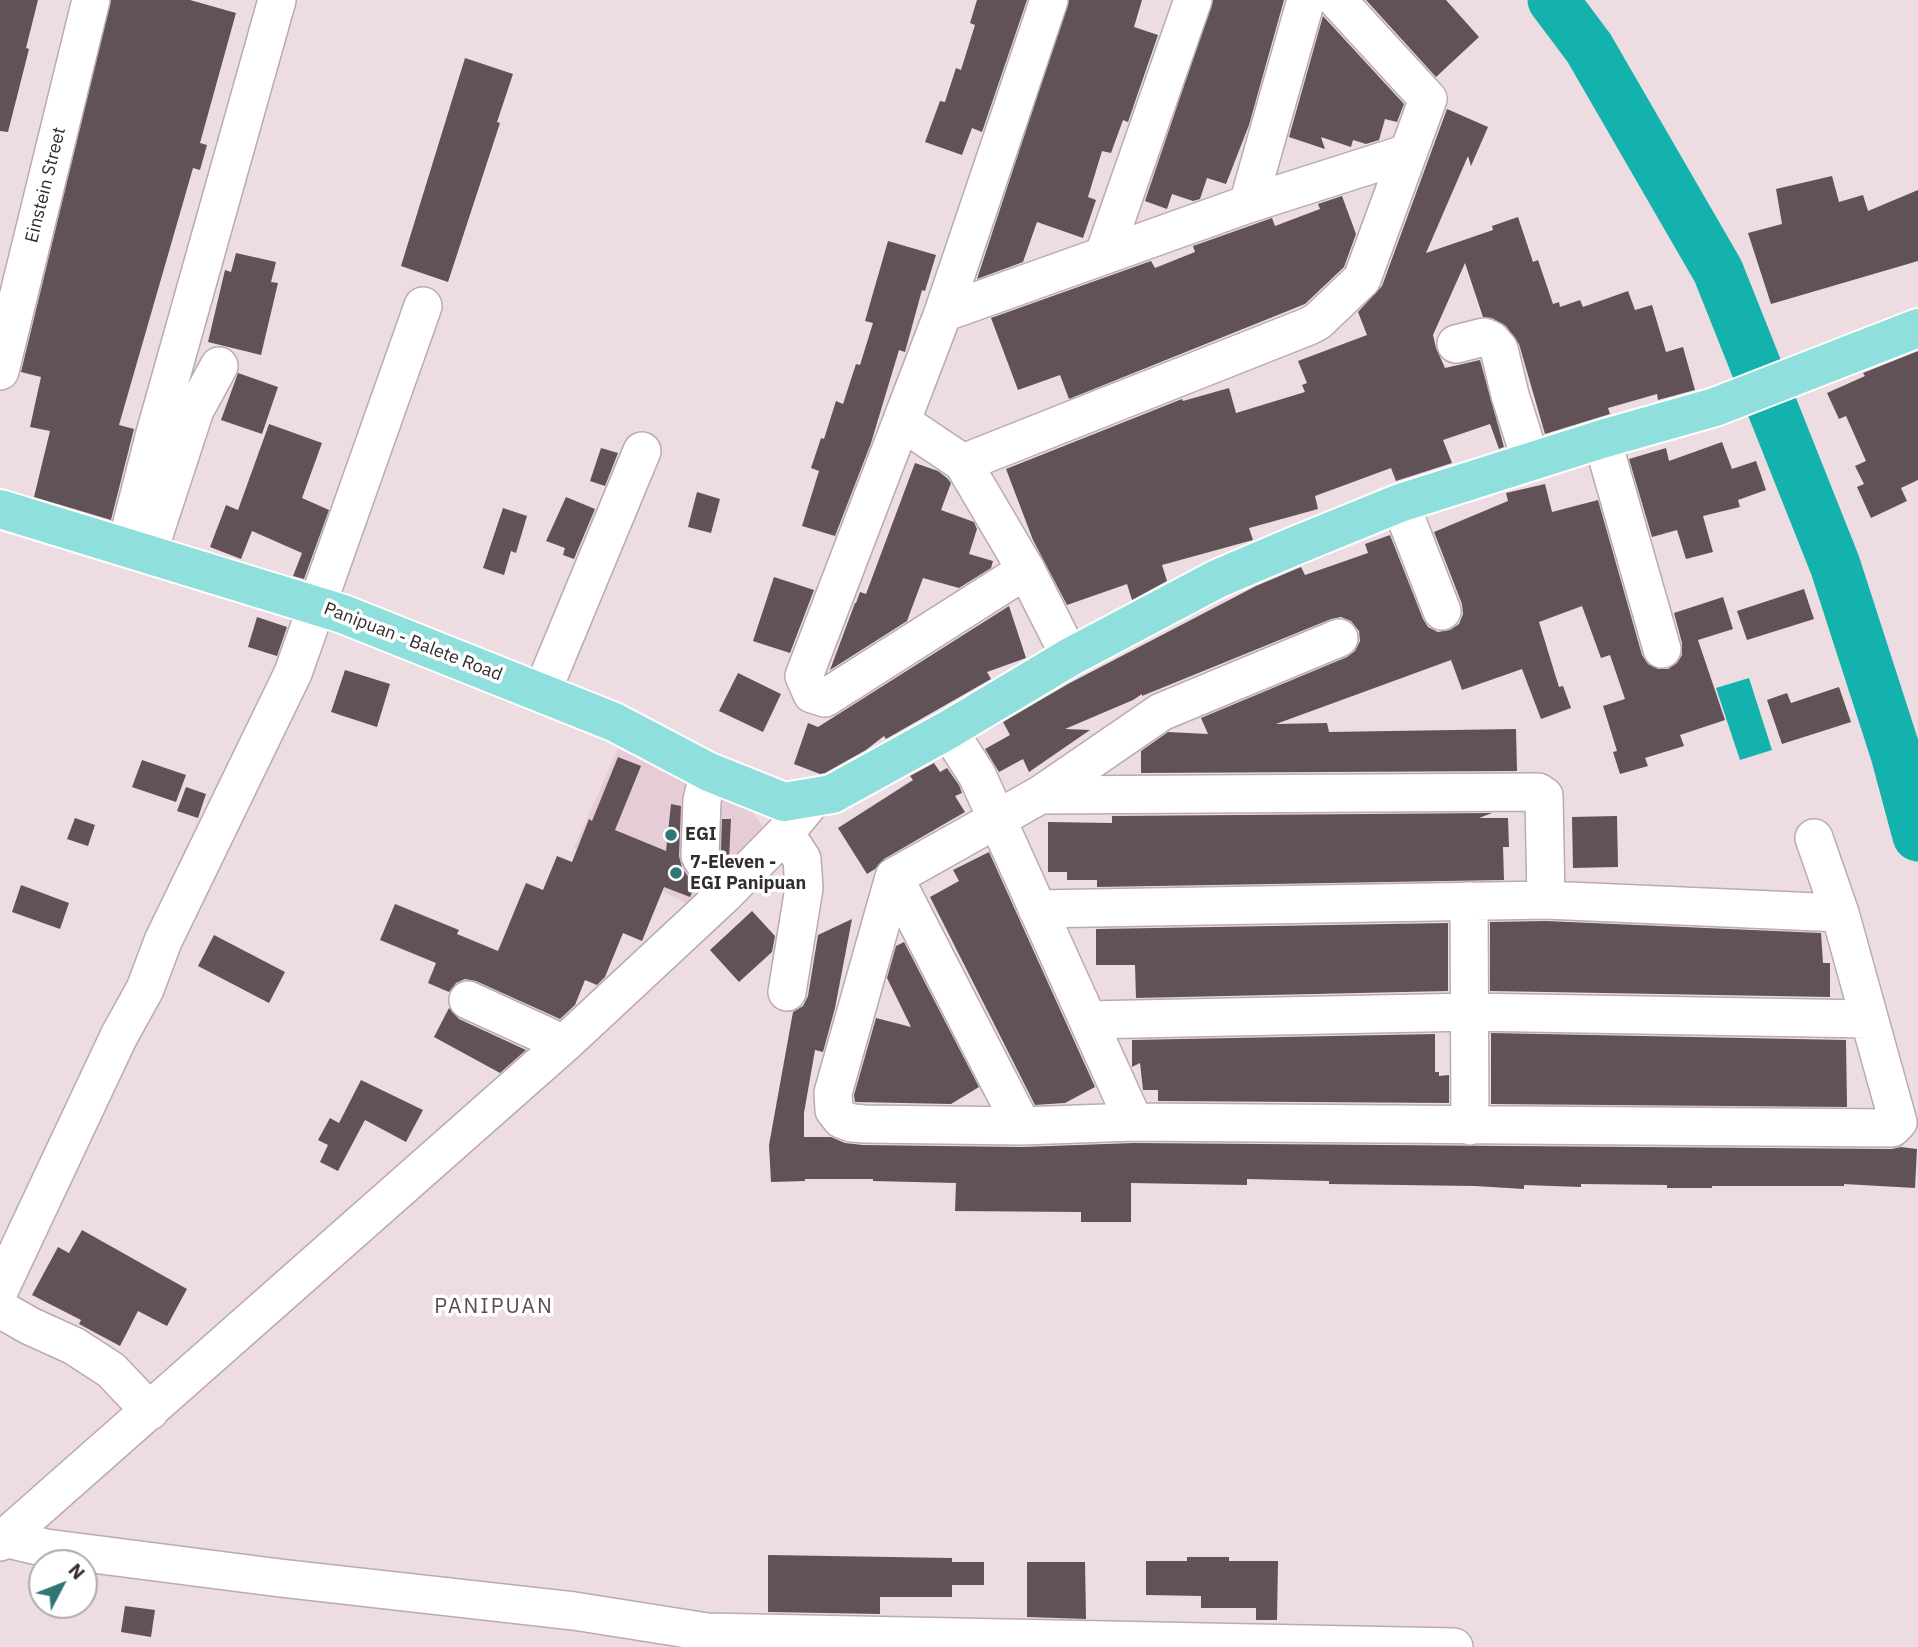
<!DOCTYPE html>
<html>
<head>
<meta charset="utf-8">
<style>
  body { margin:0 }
  #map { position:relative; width:1918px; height:1647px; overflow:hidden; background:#eddce2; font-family:"IBM Plex Sans",sans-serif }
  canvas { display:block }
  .north { position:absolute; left:28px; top:1549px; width:70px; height:70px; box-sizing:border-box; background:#fff; border:2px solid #adabac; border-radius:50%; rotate:48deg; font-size:19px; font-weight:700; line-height:28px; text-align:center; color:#332c2f }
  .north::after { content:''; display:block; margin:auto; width:24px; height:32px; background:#2e7773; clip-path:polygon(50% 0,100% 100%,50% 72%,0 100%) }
</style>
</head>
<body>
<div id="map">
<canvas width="1918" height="1647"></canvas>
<div class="north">N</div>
</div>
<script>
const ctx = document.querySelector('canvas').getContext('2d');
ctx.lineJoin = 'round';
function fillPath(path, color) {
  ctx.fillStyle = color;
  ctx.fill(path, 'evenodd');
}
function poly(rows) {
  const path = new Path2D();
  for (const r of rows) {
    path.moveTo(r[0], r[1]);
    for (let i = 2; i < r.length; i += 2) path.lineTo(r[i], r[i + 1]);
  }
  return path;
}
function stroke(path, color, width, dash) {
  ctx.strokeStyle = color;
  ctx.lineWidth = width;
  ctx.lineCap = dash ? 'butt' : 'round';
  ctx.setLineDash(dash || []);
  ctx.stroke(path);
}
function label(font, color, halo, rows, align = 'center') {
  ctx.font = font + ' "IBM Plex Sans",sans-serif';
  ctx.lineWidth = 7;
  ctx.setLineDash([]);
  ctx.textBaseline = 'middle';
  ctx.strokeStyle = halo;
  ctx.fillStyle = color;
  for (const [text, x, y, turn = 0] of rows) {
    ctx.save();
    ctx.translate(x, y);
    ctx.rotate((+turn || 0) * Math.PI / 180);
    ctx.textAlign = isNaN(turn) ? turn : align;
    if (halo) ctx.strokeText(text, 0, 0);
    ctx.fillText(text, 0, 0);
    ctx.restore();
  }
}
fillPath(poly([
  [618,749,749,807,762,826,761,843,694,907,574,848]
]), '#e6ccd6');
fillPath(poly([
  [1749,678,1772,750,1740,760,1716,688]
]), '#13b2ac');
stroke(poly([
  [1553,0,1589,48,1718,271,1835,565,1896,754,1918,836]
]), '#13b2ac', 51);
fillPath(poly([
  [0,0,38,0,26,48,29,49,8,132,0,131],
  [111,0,190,0,236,13,200,143,207,145,200,170,193,168,119,425,134,429,111,520,34,497,50,431,30,427,41,377,21,372],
  [977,0,1027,0,982,132,972,128,962,155,925,142,940,101,945,102,956,68,961,70,975,25,970,23],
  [1069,0,1142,0,1134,27,1158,35,1128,122,1123,120,1111,153,1102,151,1088,197,1096,200,1083,238,1037,222,1023,262,977,279],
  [1213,0,1284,0,1249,125,1226,184,1207,178,1200,199,1193,201,1172,194,1167,209,1145,201],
  [1366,0,1446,0,1479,37,1436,77],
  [1323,16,1404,104,1397,122,1385,119,1379,140,1366,144,1353,140,1351,147,1321,137,1325,149,1289,137],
  [465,58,513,74,497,122,500,123,448,282,401,266],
  [1447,109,1488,127,1471,166,1468,156,1426,253,1493,230,1492,226,1518,217,1533,262,1538,260,1553,304,1559,302,1560,307,1580,300,1583,307,1628,291,1635,310,1652,305,1666,352,1683,347,1695,390,1658,400,1657,394,1608,408,1610,414,1545,434,1519,344,1506,326,1492,318,1483,317,1465,263,1433,335,1436,348,1445,368,1480,360,1504,447,1499,449,1490,424,1443,440,1452,463,1396,481,1391,468,1315,496,1318,509,1249,528,1253,540,1162,565,1167,581,1132,600,1127,584,1067,605,1033,540,1006,469,1182,399,1183,401,1229,388,1236,413,1305,392,1302,385,1307,383,1298,361,1367,335,1358,312,1382,286],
  [1832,176,1839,202,1863,195,1868,211,1918,190,1918,261,1771,304,1748,233,1782,224,1776,189],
  [1342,196,1356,234,1344,267,1305,304,1069,399,1060,375,1018,390,991,318,1151,261,1155,268,1195,252,1193,246,1272,218,1275,226,1320,209,1318,204],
  [888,241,936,255,925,291,922,290,905,352,899,350,871,443,835,536,802,526,819,471,811,468,821,438,824,439,836,401,843,404,856,364,860,365,873,323,865,321],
  [236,253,276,262,271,282,278,283,261,355,208,342,225,270,231,272],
  [1918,351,1918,480,1901,488,1907,501,1871,518,1857,487,1864,484,1855,466,1866,461,1846,416,1839,419,1827,393,1865,376,1863,373],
  [238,373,278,387,262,434,221,420],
  [269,424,322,443,302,498,329,510,304,579,293,576,302,553,252,531,241,559,210,547,226,505,238,510],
  [1722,442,1732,469,1756,461,1766,490,1738,500,1740,507,1703,516,1713,552,1686,559,1677,530,1652,537,1629,459,1666,448,1669,461],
  [601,448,618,453,605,486,590,481],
  [915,463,938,471,947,478,951,483,941,510,974,522,977,529,969,554,993,561,991,568,959,588,923,578,907,621,830,670,855,603,856,603,860,592,866,594],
  [1545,484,1552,512,1598,500,1642,655,1648,664,1658,669,1668,669,1677,663,1682,655,1682,643,1674,613,1723,597,1733,629,1698,640,1725,720,1680,735,1684,746,1645,758,1648,766,1620,774,1613,752,1617,751,1603,706,1625,699,1610,655,1601,658,1582,606,1539,622,1559,687,1563,686,1571,708,1541,719,1522,669,1462,690,1451,660,1276,724,1327,723,1329,732,1516,729,1517,771,1141,773,1141,751,1168,732,1208,734,1201,718,1347,657,1355,651,1360,641,1359,631,1351,621,1341,617,1331,619,1142,696,1142,694,1133,700,1065,729,1090,730,1029,772,1023,759,999,772,985,749,1010,735,1003,722,1068,684,1256,586,1301,567,1305,575,1368,553,1365,544,1390,535,1423,619,1428,627,1438,632,1450,630,1459,624,1463,614,1462,604,1434,532,1508,501,1506,493],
  [697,492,720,499,711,533,688,527],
  [566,497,595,509,574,559,563,555,565,548,546,541],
  [503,508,527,516,516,553,511,551,504,575,483,568],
  [774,577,814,590,790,653,753,641],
  [1804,589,1814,619,1747,640,1737,611],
  [1009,606,1026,658,987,672,991,679,886,739,884,736,866,750,825,773,820,774,794,764,808,723,818,727],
  [257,617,287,627,277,656,248,647],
  [345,670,390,684,377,727,331,712],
  [738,673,781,694,763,732,719,711],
  [1839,687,1851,722,1782,744,1767,700,1787,693,1791,703],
  [618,757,641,766,615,830,666,851,671,804,681,806,679,856,682,868,695,886,690,897,664,887,642,941,623,933,605,977,597,985,585,980,575,1005,560,1019,476,981,465,979,456,983,449,992,428,983,436,963,380,940,395,904,459,930,457,934,498,951,526,883,543,890,557,856,572,862,589,819,592,821],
  [142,760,186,775,176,802,132,787],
  [934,763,940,772,947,768,959,785,962,793,955,796,965,812,884,859,875,869,867,874,838,828,913,780,910,776],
  [186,787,206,794,198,818,177,811],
  [1492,813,1479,818,1508,818,1509,847,1503,847,1504,880,1097,887,1097,880,1067,880,1067,872,1048,872,1048,822,1112,823,1112,816],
  [1617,816,1618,867,1573,868,1572,817],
  [75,818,95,825,88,846,67,839],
  [722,819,731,819,729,860,721,850],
  [989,852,1095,1087,1065,1103,1035,1105,930,897,959,881,953,870],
  [21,885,69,903,60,929,12,912],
  [752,911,775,936,772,952,739,982,710,950],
  [852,919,835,1008,823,1052,815,1050,804,1113,804,1137,831,1137,845,1143,863,1145,1022,1147,1134,1143,1892,1149,1901,1147,1917,1149,1915,1188,1844,1184,1844,1186,1712,1186,1712,1188,1667,1188,1667,1185,1581,1184,1581,1187,1524,1185,1524,1189,1475,1186,1329,1184,1329,1181,1247,1179,1247,1185,1131,1183,1131,1222,1081,1222,1081,1212,955,1211,956,1183,873,1181,873,1179,805,1179,805,1181,771,1182,769,1145,793,1012,803,1006,808,996,818,935],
  [1546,921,1821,933,1823,963,1830,963,1830,997,1490,991,1490,922],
  [1448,923,1448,991,1136,998,1135,965,1096,965,1096,929],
  [214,935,285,972,269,1003,198,966],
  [904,942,979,1087,951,1104,855,1102,854,1095,876,1018,911,1027,887,978,896,946],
  [449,1008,459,1019,526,1050,500,1073,434,1037],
  [1491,1033,1846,1040,1847,1107,1491,1104],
  [1435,1034,1435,1072,1439,1072,1439,1076,1449,1075,1449,1103,1158,1101,1158,1090,1143,1090,1140,1063,1132,1067,1132,1040],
  [361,1080,423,1110,406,1142,365,1120,338,1171,320,1162,328,1145,318,1140,330,1118,339,1123],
  [82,1230,187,1289,167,1326,138,1311,120,1346,79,1324,81,1320,32,1295,58,1247,69,1253],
  [768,1555,952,1558,952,1562,984,1562,984,1585,952,1585,952,1597,880,1597,880,1614,768,1612],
  [1187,1557,1229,1557,1229,1561,1278,1561,1277,1620,1256,1620,1256,1608,1201,1608,1201,1596,1146,1595,1146,1561,1187,1561],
  [1027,1562,1085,1562,1086,1619,1027,1617],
  [125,1606,155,1610,151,1637,121,1632]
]), '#615258');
const minor = poly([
  [1248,204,1306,0],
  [1104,254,1193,0],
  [943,313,1248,204,1408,153],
  [1456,344,1484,337,1491,340,1499,349,1510,395,1531,461],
  [0,371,91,0],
  [902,422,963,463,1309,326,1318,321,1362,279,1428,99,1337,0],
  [1602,439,1662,649],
  [963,463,1026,570,1070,657],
  [1400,503,1442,611],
  [126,546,154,437,277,0],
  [148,553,195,410,219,366],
  [1026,570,825,698,812,694,804,676,943,313,1049,0],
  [1339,638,1161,712,1040,795,894,877,833,1093,834,1110,841,1119,852,1123,865,1124,1022,1126,1134,1122,1892,1128,1898,1122,1840,913,1814,838],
  [542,692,642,451],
  [948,730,977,775,1134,1122],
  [709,772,702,800,700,856,725,894],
  [1040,795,1538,792,1544,796,1546,900],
  [785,833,802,859,804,888,787,992],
  [894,877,1022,1126],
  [1469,901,1470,1126],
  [1037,909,1546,900,1840,913],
  [468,1000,564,1044],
  [1088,1020,1471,1012,1868,1019],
  [0,1289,119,1036,145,989,163,941,293,673,423,306],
  [0,1309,30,1326,74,1346,111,1370,150,1411],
  [4,1538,46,1548,280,1578,574,1611,707,1632,1454,1647],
  [0,1542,564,1044,725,894,785,833,814,798]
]);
const major = poly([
  [0,509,343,614,614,722,709,772,784,802,832,794,948,730,1070,657,1217,579,1292,547,1400,503,1602,439,1715,407,1918,328]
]);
stroke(minor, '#bbaab0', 40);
stroke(major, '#fff', 42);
stroke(minor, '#fff', 37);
stroke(major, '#8fe0dc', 38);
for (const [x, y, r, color] of [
  [671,835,7,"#2e7773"],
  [676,873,7,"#2e7773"]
]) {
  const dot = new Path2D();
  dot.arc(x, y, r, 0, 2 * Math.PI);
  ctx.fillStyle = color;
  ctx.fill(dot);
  stroke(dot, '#fff', 2.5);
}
label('18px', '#332c2f', '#fff', [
  ["Einstein Street",46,185,-76],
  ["Panipuan - Balete Road",413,642,21]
]);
label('bold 18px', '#332c2f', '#fff', [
  ["EGI",685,835],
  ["7-Eleven -",690,863],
  ["EGI Panipuan",690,884]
], 'left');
ctx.letterSpacing = '2px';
label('21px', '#594a50', '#fff', [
  ["PANIPUAN",494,1307]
]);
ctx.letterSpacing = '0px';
</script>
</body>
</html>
